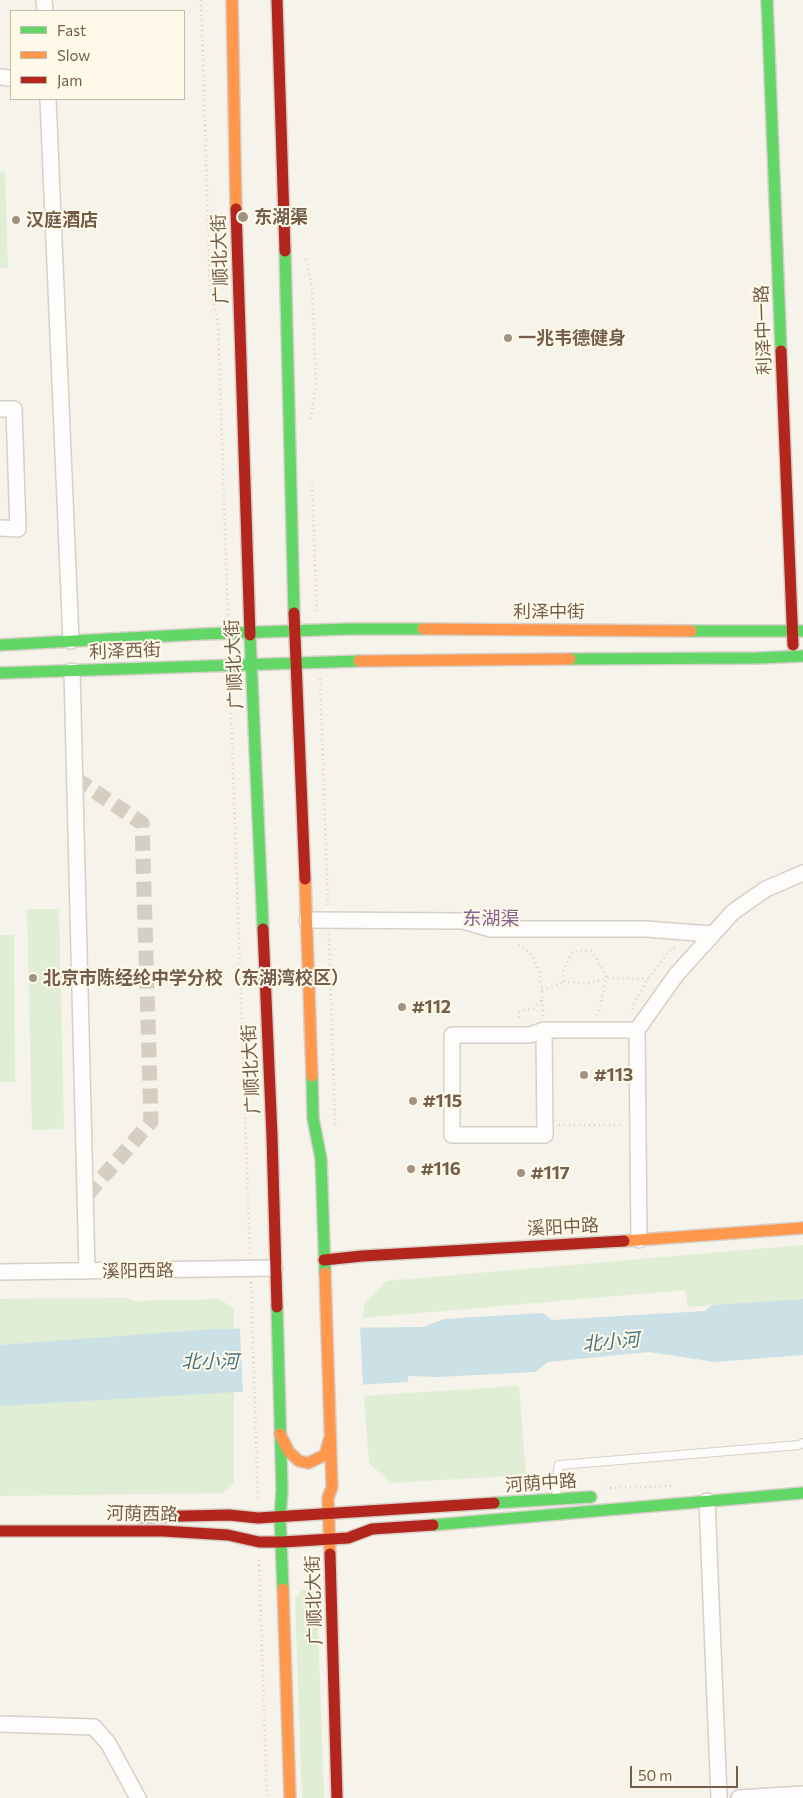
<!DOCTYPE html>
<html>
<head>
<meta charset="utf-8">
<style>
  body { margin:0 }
  #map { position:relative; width:803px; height:1798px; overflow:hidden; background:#f6f3ea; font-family:Commissioner,sans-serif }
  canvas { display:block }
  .legend { position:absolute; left:10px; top:10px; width:175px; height:90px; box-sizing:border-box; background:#fff9ea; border:1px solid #c7bbaa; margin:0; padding:6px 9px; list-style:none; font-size:15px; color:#745e4a }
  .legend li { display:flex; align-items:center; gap:10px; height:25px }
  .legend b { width:25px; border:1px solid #c7bbaa }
  .scale { position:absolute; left:630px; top:1766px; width:108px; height:22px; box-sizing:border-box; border:2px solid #745e4a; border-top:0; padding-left:6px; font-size:15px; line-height:18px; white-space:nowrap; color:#745e4a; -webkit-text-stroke:4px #fff9ea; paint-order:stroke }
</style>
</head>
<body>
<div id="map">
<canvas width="803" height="1798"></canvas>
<ul class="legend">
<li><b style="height:6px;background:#63d668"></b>Fast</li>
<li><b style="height:6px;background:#ff974d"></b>Slow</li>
<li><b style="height:6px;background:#b3261e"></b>Jam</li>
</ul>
<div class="scale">50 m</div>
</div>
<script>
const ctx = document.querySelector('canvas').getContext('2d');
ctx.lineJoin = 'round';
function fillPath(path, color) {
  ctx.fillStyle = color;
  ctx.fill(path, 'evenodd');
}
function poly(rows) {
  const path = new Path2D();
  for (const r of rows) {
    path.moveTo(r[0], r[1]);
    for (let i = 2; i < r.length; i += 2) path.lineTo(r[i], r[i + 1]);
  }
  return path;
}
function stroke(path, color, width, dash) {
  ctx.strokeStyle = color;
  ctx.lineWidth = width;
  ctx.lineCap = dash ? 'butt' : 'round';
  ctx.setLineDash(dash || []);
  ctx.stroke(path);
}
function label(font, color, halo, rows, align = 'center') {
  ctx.font = font + ' Commissioner,"Noto Sans SC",sans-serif';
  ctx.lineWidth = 4;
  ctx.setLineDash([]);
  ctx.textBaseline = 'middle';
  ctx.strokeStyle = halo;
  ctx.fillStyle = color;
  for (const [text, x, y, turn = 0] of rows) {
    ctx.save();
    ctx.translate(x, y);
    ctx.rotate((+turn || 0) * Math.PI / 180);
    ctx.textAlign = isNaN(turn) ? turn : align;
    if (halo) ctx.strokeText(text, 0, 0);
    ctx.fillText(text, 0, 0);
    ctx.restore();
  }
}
fillPath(poly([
  [5,171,8,268,0,267,0,172],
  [27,909,59,909,64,1129,32,1130],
  [0,935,14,935,15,1082,0,1082],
  [803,1245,803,1299,688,1307,685,1290,363,1318,364,1305,386,1281],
  [126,1298,135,1301,220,1299,234,1309,234,1484,222,1493,0,1496,0,1299],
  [519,1386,526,1475,391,1483,369,1463,364,1396],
  [302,1590,312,1590,317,1598,324,1798,302,1798,295,1598]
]), '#e0eed5');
fillPath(poly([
  [803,1299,803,1355,715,1362,649,1352,548,1362,535,1372,438,1377,408,1376,408,1382,0,1406,0,1345,213,1329,423,1327,444,1319,543,1313,552,1320,705,1311,712,1305]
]), '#cbe1e6');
fillPath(poly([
  [278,1326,360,1326,363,1388,243,1395,240,1328]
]), '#f6f3ea');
stroke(poly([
  [76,779,142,823,151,1122,85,1197]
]), '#d6cec2', 15, [15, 8]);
const lane = poly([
  [557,1498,556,1483,559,1465,799,1445,803,1443]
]);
const street = poly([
  [44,0,45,11],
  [0,77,9,78],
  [48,99,71,641],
  [0,409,14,409,18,529,0,528],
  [72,671,87,1271],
  [307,920,463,921,491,929,646,929,711,934],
  [544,1030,545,1135,452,1135,452,1035,530,1035,544,1030,637,1030],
  [639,1240,637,1030,676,975,733,912,766,889,803,873],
  [0,1272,275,1268],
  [707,1501,719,1798],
  [0,1724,94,1727,108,1743,138,1798],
  [739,1798,803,1794]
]);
const fast = poly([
  [767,0,781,351],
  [285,251,294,613],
  [691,631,803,631],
  [250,635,263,929],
  [0,645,203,634,347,629,423,629],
  [570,659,758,658,803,656],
  [0,673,359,661],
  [312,1076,313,1118,321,1159,325,1273],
  [277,1307,282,1490,280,1517,283,1589],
  [494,1503,591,1497],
  [433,1525,803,1493]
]);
const slow = poly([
  [232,0,236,209],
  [423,629,691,631],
  [359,661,570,659],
  [305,879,312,1076],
  [624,1241,803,1228],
  [325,1273,332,1487,328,1498,330,1554],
  [280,1434,289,1452,299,1461,308,1463,325,1455,330,1437],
  [283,1589,290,1798]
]);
const jam = poly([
  [277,0,285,251],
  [236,209,250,635],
  [781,351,793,645],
  [294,613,305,879],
  [263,929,272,1136,277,1307],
  [324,1260,362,1256,624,1241],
  [140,1517,229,1515,258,1518,494,1503],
  [0,1531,163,1531,228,1535,259,1542,282,1542,348,1538,372,1529,433,1525],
  [330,1554,337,1798]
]);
stroke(lane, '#d5d0c8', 10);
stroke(street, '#d5d0c8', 18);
stroke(fast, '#d6d0c8', 14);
stroke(slow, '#d6d0c8', 14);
stroke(jam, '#d6d0c8', 14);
stroke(poly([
  [201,0,210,289,218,322,228,617],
  [306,259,312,288,316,384,310,422],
  [312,485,317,614],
  [320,679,328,906],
  [230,683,250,1255],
  [329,934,335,1126],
  [519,944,532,955,539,970,542,990,542,1000,534,1008,519,1012,519,1021],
  [542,990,565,982],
  [542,1000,543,1016],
  [633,1009,633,1005,648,979,669,951,676,947],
  [596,1015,599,1011,607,978,592,951,579,950,571,954,563,971,565,982,589,983,607,978,648,979],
  [559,1125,623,1125],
  [251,1282,258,1502],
  [605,1488,672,1486],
  [259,1560,267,1798]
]), '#d7d1cb', 2.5, [1, 4]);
stroke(lane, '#fefdfc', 8);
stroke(street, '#fefdfc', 15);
stroke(fast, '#63d668', 11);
stroke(slow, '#ff974d', 11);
stroke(jam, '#b3261e', 11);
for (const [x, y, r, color] of [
  [243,217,6,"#a29282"],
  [16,220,5,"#a29282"],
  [508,338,5,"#a29282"],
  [33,978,5,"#a29282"],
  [402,1007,5,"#a29282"],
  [584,1075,5,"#a29282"],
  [413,1101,5,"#a29282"],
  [411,1169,5,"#a29282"],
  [521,1173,5,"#a29282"]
]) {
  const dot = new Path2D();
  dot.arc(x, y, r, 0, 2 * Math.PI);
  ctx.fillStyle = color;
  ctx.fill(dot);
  stroke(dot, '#fff9ea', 2);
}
label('bold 18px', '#745e4a', '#fff9ea', [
  ["东湖渠",254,217],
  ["汉庭酒店",26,220],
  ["一兆韦德健身",518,338],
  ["北京市陈经纶中学分校（东湖湾校区）",43,978],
  ["#112",412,1007],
  ["#113",594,1075],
  ["#115",423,1101],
  ["#116",421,1169],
  ["#117",531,1173]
], 'left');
label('18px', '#745e4a', '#fff9ea', [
  ["广顺北大街",220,259,-92],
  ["利泽中一路",763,330,-92],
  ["利泽中街",549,612],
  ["利泽西街",125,651,-2],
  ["广顺北大街",234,664,-93],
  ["广顺北大街",251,1069,-93],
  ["溪阳中路",563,1227,-3],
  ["溪阳西路",138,1271,-1],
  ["河荫中路",541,1483,-4],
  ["河荫西路",142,1514,1],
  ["广顺北大街",314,1600,-92]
]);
label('19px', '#866290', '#fff9ea', [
  ["东湖渠",491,919]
]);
label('italic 19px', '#457486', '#fff9ea', [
  ["北小河",611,1342,-5],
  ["北小河",210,1362]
]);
</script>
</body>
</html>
